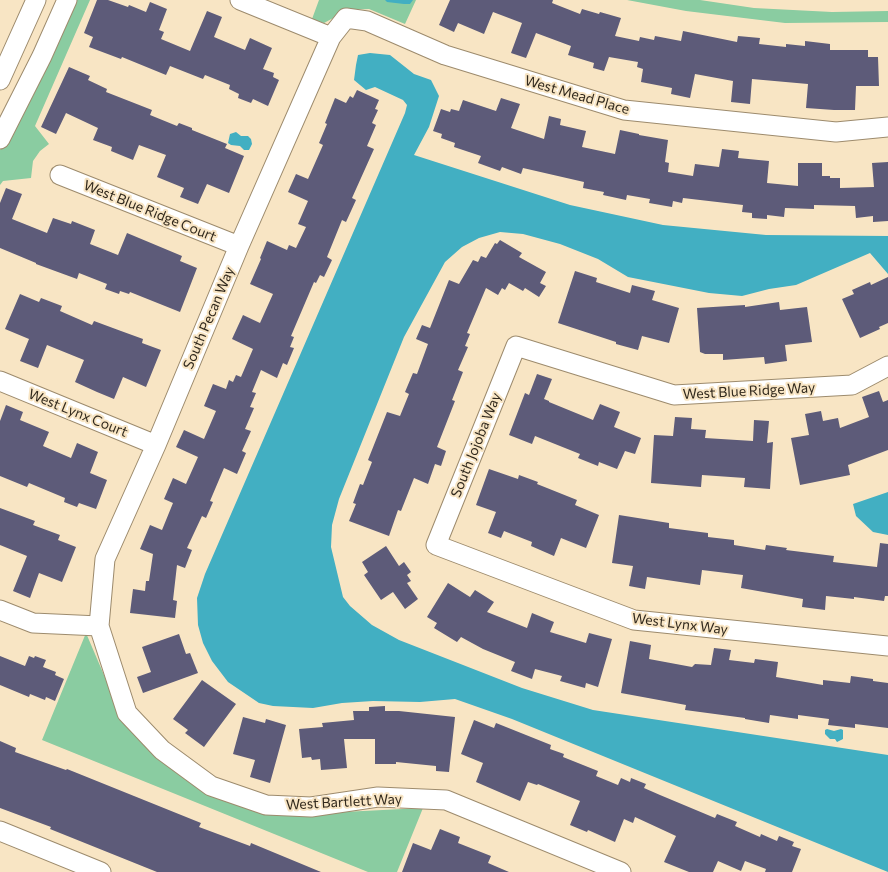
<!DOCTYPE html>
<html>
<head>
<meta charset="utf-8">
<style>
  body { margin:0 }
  canvas { display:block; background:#f8e5c4 }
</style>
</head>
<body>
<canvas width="888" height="872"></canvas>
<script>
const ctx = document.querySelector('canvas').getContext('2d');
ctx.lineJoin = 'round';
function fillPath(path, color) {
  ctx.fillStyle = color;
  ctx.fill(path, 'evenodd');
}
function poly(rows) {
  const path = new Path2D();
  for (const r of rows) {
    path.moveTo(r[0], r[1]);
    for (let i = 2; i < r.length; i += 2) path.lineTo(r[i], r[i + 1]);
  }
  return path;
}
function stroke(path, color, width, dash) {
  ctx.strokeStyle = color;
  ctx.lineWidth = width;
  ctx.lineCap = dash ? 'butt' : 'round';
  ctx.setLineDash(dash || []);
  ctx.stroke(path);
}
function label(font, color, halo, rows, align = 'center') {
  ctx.font = font + ' Commissioner,sans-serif';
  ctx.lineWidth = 4;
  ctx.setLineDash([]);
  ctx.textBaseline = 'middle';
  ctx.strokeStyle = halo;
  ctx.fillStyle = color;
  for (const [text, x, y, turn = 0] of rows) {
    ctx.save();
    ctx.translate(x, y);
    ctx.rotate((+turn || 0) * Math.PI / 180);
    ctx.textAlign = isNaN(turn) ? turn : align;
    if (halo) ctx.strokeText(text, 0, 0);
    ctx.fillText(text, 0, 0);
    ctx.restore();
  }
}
fillPath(poly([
  [77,0,90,0,35,126,49,144,40,151,33,161,31,178,3,181,0,185,0,150,26,108],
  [319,0,416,0,405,24,369,9,348,10,324,23,312,19],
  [627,0,700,0,754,8,832,12,888,11,888,22,785,23,686,11],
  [86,633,119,710,153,755,189,781,323,813,423,808,397,872,368,872,42,740]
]), '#8acca1');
fillPath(poly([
  [385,0,413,0,410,4,404,4,387,2],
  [370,53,390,55,414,74,431,80,439,96,429,127,414,155,570,205,663,225,766,235,888,236,888,274,870,253,796,285,769,289,742,296,709,293,628,277,598,259,560,244,523,234,500,232,479,238,462,247,445,262,404,337,339,499,332,525,331,547,343,597,350,606,372,625,399,640,522,688,593,710,888,755,888,872,512,719,455,699,420,702,373,701,342,703,313,708,273,706,259,703,228,682,212,661,203,643,198,625,197,598,205,574,405,113,407,105,403,100,375,87,366,90,354,80,356,65,358,55],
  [236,132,241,136,248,136,251,139,252,144,249,150,244,150,240,146,231,145,228,143,230,134],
  [888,492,888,535,873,532,856,516,853,504],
  [827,729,834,731,841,729,843,730,843,739,837,742,835,739,830,739,825,734,825,730]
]), '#42afc2');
fillPath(poly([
  [97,0,108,0,128,7,129,5,146,12,150,2,167,9,159,30,164,32,161,39,190,51,207,11,222,17,214,37,245,50,250,38,272,48,263,69,274,73,273,77,279,80,268,106,253,99,251,103,238,98,239,94,229,89,230,85,205,75,203,79,170,66,166,75,122,57,121,59,89,47,93,37,84,33],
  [450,0,553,0,552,3,580,14,582,9,599,14,600,12,621,18,615,36,639,41,640,37,654,40,655,36,681,41,683,31,737,42,738,36,760,38,759,44,786,47,786,44,805,46,805,41,830,44,830,50,868,50,868,57,878,57,879,86,856,86,855,110,834,110,806,108,808,84,752,79,750,104,731,102,733,81,695,74,690,98,671,94,672,88,641,82,643,69,637,67,638,62,609,57,604,71,593,68,594,63,568,55,571,46,536,33,526,58,511,53,522,23,493,12,484,34,458,23,454,32,439,25],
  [69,67,90,76,88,80,107,89,106,92,152,110,150,115,177,126,179,123,192,128,192,130,227,144,225,148,244,156,229,193,207,184,198,204,180,197,184,188,157,177,166,155,139,145,133,160,111,151,112,147,93,140,98,128,66,113,56,134,41,127],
  [357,90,379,100,375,109,378,110,372,123,376,125,367,146,374,149,352,198,356,200,346,222,342,220,327,257,332,260,324,277,320,275,316,283,314,282,291,336,294,337,290,347,294,348,287,365,283,363,277,378,261,370,252,392,256,393,250,407,254,408,245,429,251,431,242,451,246,453,237,474,224,468,210,501,213,502,206,518,202,516,187,548,192,550,185,568,177,565,173,600,177,601,175,618,130,613,133,589,145,591,146,581,149,581,153,554,140,549,150,525,162,530,173,503,164,499,173,478,186,484,198,457,176,447,184,430,204,439,216,411,204,406,213,384,226,389,229,380,233,382,236,375,241,377,253,349,232,339,243,315,260,323,273,294,250,284,261,259,260,258,267,241,287,250,289,245,296,248,306,227,298,224,308,201,288,192,296,174,308,179,323,145,319,143,327,124,325,123,335,98,346,103,350,96,353,98],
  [501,98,520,104,511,128,544,139,549,116,561,119,560,125,586,131,582,147,615,154,620,130,639,134,639,135,668,140,665,162,669,163,668,172,693,176,695,164,719,167,722,149,739,151,738,158,769,161,767,183,798,186,798,163,822,163,822,176,830,176,830,178,840,178,840,188,874,187,872,163,888,162,888,221,873,222,873,216,856,218,855,206,814,205,814,209,785,208,784,217,767,215,767,219,752,218,752,213,742,212,743,205,683,198,682,203,673,201,672,207,649,203,650,199,627,195,626,200,603,195,604,192,583,188,584,182,523,168,521,174,502,167,500,171,478,163,481,156,454,147,455,143,441,138,442,134,433,131,441,109,450,112,451,109,459,111,463,100,496,111],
  [6,188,22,194,12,219,47,233,53,218,71,224,72,221,95,230,90,244,118,255,127,233,182,256,180,261,197,268,180,312,130,292,129,294,120,291,119,294,105,289,107,284,79,273,77,279,36,264,36,263,0,248,0,203],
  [500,240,522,253,519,257,546,272,540,283,546,286,539,297,525,288,523,291,509,283,505,290,502,288,498,295,486,288,467,333,470,334,465,346,468,347,458,370,463,372,452,400,455,401,437,447,446,451,441,466,435,464,428,484,414,478,401,511,398,510,389,536,349,521,356,504,353,503,360,484,363,485,372,462,368,460,387,412,400,416,409,394,405,392,413,373,417,374,428,344,416,339,422,325,430,328,449,280,459,284,473,260,478,262,481,256,486,258,495,243,497,244],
  [575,271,597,278,596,282,630,293,632,285,655,291,652,300,679,308,669,343,642,336,638,350,616,344,616,342,558,323],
  [888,277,888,323,879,327,880,329,860,338,842,299,854,294,852,290,870,282,871,285],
  [20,294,39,302,41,298,62,306,60,311,92,325,94,321,121,331,143,339,142,343,161,350,146,387,123,377,114,399,97,392,75,382,84,360,47,345,38,368,20,361,29,339,5,329],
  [779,302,780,310,807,307,812,342,785,345,787,361,765,364,764,357,723,360,723,354,705,354,700,352,697,308,745,305,745,307],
  [537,374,552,379,544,399,549,401,549,402,593,420,600,404,620,412,614,427,641,438,635,454,625,451,617,469,599,462,598,466,578,458,580,454,535,436,532,444,509,435,525,393,529,395],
  [879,391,883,402,888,400,888,450,848,465,850,475,800,485,791,438,809,435,805,414,821,411,823,421,838,418,840,428,869,417,862,397],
  [6,405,23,412,20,420,49,432,43,446,71,458,77,443,98,452,90,473,107,480,96,509,79,503,77,507,64,502,65,498,29,483,27,487,0,476,0,421],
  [675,417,692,418,691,429,706,430,705,438,753,441,754,420,769,421,767,443,773,442,770,489,744,487,745,478,702,475,701,487,651,483,654,435,673,436],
  [489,469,518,479,519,475,538,482,537,484,577,500,575,505,599,515,586,548,561,538,554,556,531,546,532,542,504,531,501,538,488,533,496,512,476,505],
  [0,508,35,521,33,525,60,535,58,540,76,547,62,582,39,573,30,598,13,591,27,556,0,545],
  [619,515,669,523,669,528,708,533,708,537,734,540,734,545,765,550,766,545,787,548,786,550,834,556,833,562,877,567,880,543,888,544,888,596,885,596,884,601,854,597,854,599,826,596,825,610,802,607,803,599,741,588,743,575,702,570,700,585,647,577,645,589,629,586,633,566,612,563],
  [386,546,399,566,404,562,411,572,407,575,411,581,407,583,418,599,405,609,393,592,381,600,364,575,368,572,362,562],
  [448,583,470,597,475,590,494,602,487,612,527,628,532,613,554,622,550,632,586,643,589,633,612,639,598,687,586,683,585,688,560,681,562,676,535,669,532,679,511,671,515,662,483,649,461,637,457,642,434,628,437,623,427,617],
  [179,634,186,654,190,653,198,673,143,693,137,677,151,672,142,647],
  [630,641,651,645,649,659,692,667,695,664,711,665,714,648,731,650,729,660,754,663,755,659,778,662,776,677,823,685,823,680,850,683,851,676,873,679,873,681,888,683,888,728,855,724,855,728,828,725,829,719,798,715,798,719,770,715,769,723,745,719,745,718,685,710,686,705,621,693],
  [0,656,25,666,29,656,34,658,35,656,46,660,43,667,56,672,55,675,64,679,55,701,46,697,45,700,30,694,29,697,0,685],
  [202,680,236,704,204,747,185,733,188,730,173,719],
  [385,706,385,711,399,711,455,717,449,772,436,771,436,766,396,762,396,764,375,764,375,739,344,739,347,768,321,770,320,759,312,760,311,757,302,758,299,729,323,727,322,723,354,720,353,711,369,711,369,707],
  [243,717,265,723,266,719,286,725,270,783,250,777,255,760,233,754],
  [474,720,494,728,496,723,551,745,550,749,564,754,563,757,598,771,596,776,618,785,621,778,630,782,631,778,646,784,644,788,660,795,715,818,717,814,737,822,735,826,760,837,761,834,777,841,779,836,794,842,792,846,801,849,792,872,765,872,766,869,745,861,741,871,718,861,713,872,689,872,664,862,676,836,635,817,633,823,624,819,615,842,588,830,587,832,570,825,580,801,538,784,537,785,528,782,520,801,476,782,483,763,461,754],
  [0,741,16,748,15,752,46,763,66,770,67,769,201,823,199,827,250,846,251,843,321,872,157,872,50,829,51,827,0,808],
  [440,829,460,837,458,843,491,856,488,863,509,872,402,872,413,843,431,850]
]), '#5d5b79');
const minor = poly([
  [240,0,331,37],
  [0,80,36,0],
  [0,139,42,56,67,0],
  [60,175,239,246],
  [888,366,852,385,674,395,516,346,436,545,634,620,888,646],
  [0,381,156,445],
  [0,610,33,623,99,626],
  [0,831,101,872],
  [621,872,446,800,378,797,311,807,266,805,211,786,162,750,127,713,99,626,105,559,156,445,239,246,331,37,346,18,367,21,445,55,624,110,836,132,888,127]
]);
stroke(minor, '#9d8b6d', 21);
stroke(minor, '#fff', 19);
label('14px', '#31291d', '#f8e5c4', [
  ["West Mead Place",577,95,16],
  ["West Blue Ridge Court",150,211,22],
  ["South Pecan Way",209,318,-67],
  ["West Blue Ridge Way",749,391,-3],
  ["West Lynx Court",78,413,22],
  ["South Jojoba Way",476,445,-68],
  ["West Lynx Way",680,624,7],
  ["West Bartlett Way",344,802,-3]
]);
</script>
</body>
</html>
